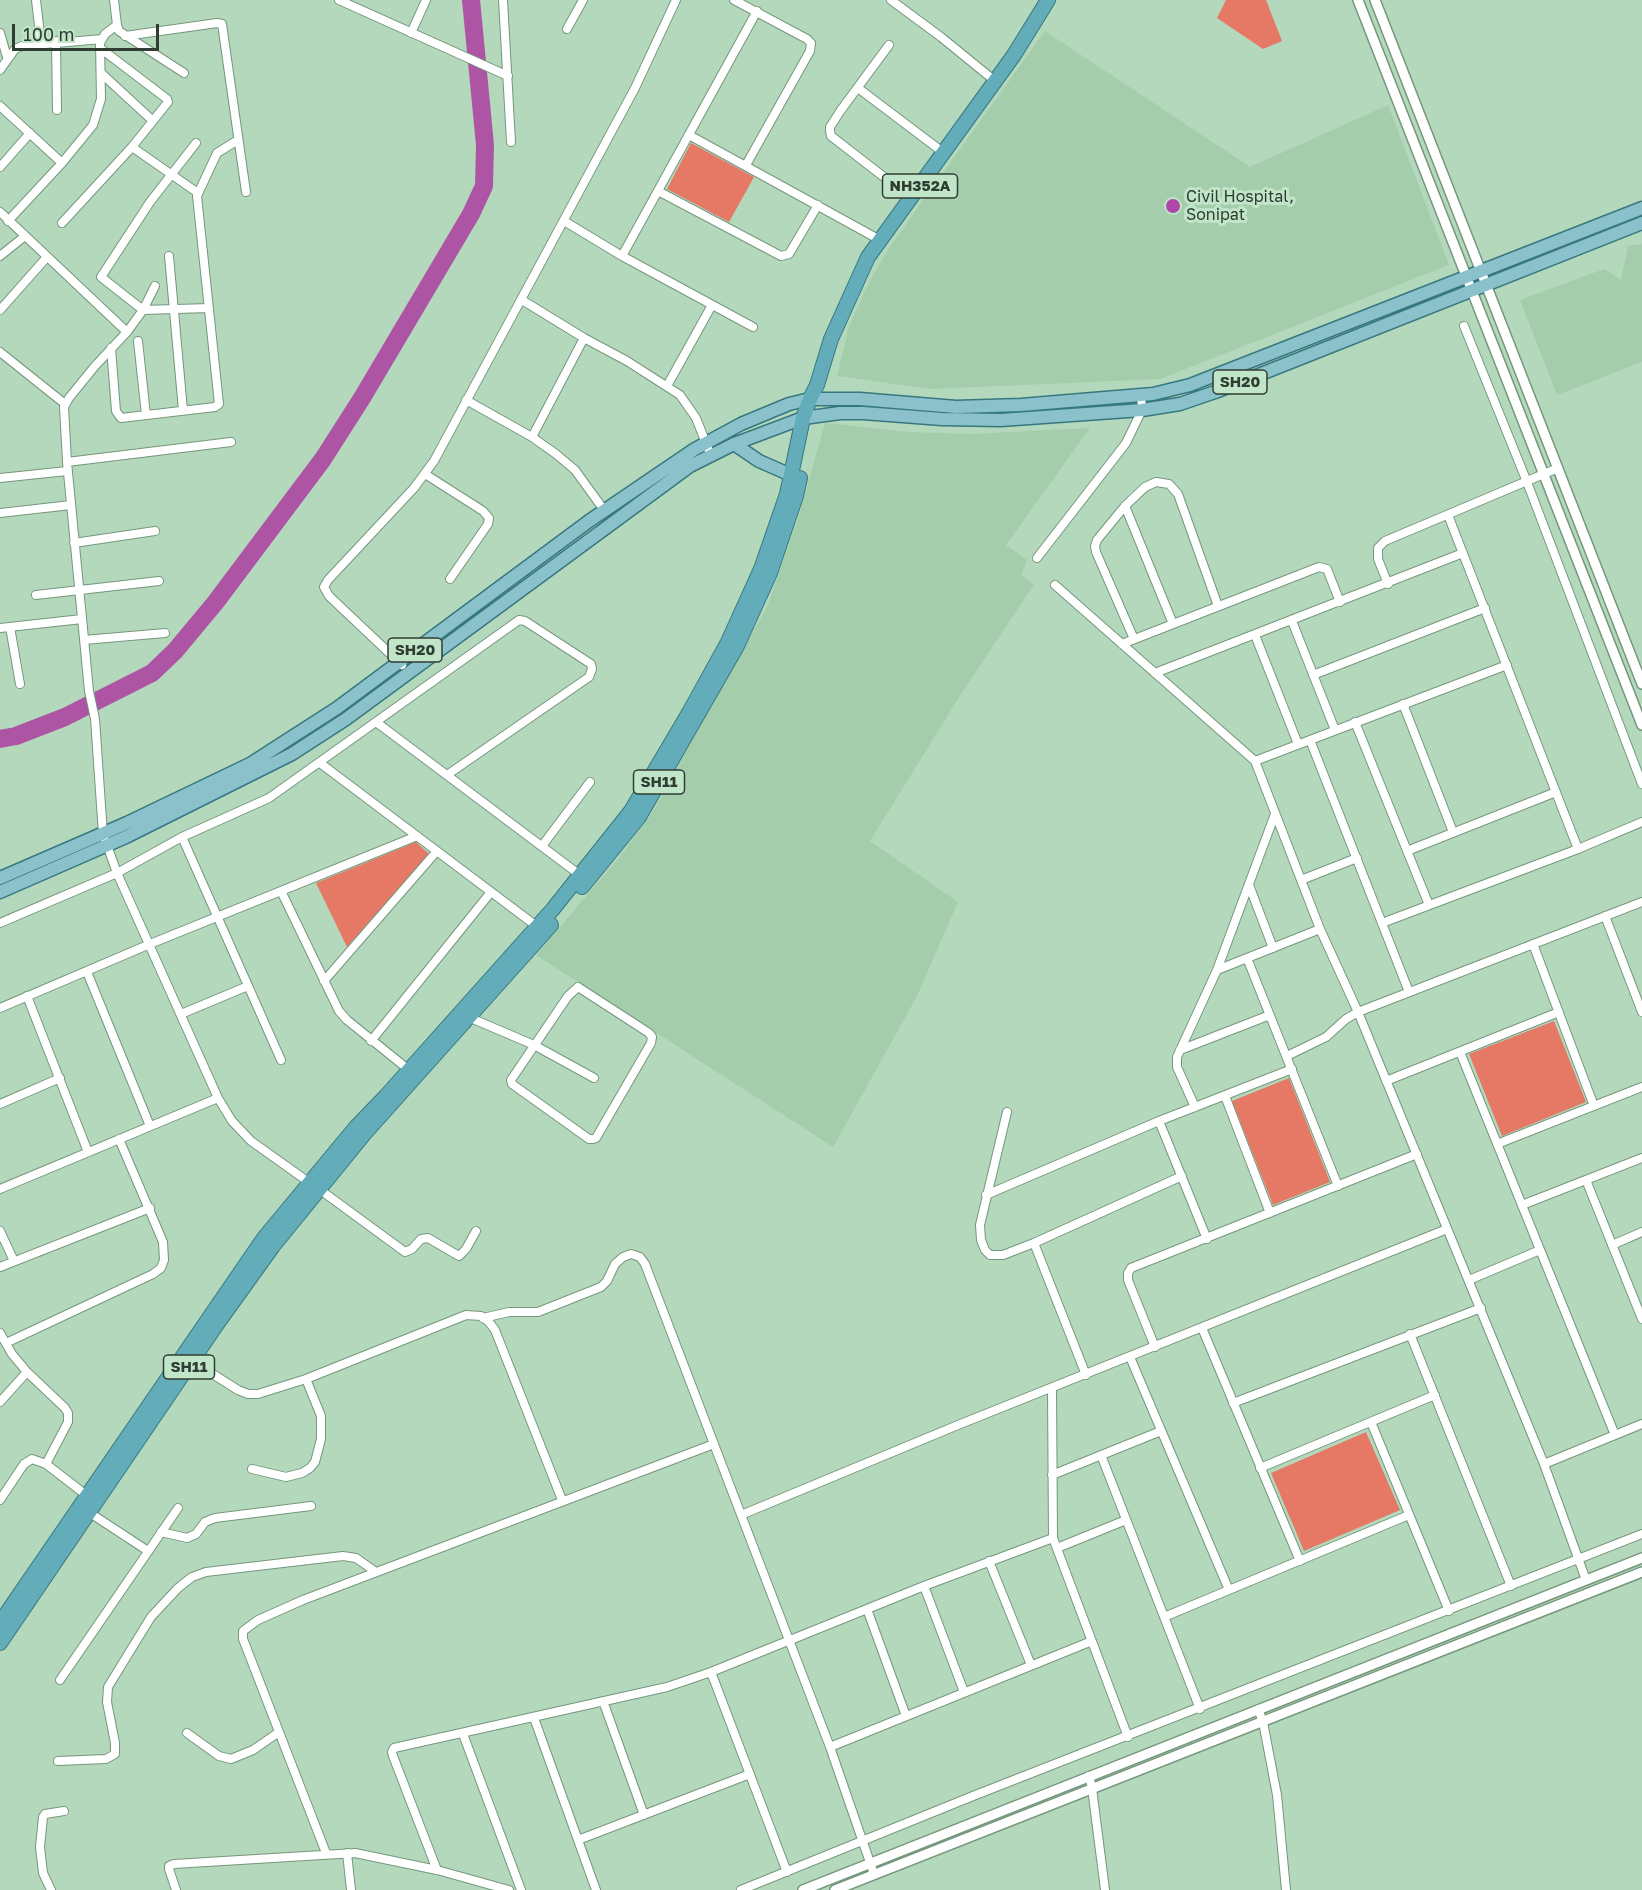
<!DOCTYPE html>
<html>
<head>
<meta charset="utf-8">
<style>
  body { margin:0 }
  #map { position:relative; width:1642px; height:1890px; overflow:hidden; background:#b4d8bb; font-family:"Golos Text",sans-serif }
  canvas { display:block }
  .scale { position:absolute; left:12px; top:24px; width:147px; height:27px; box-sizing:border-box; border:3px solid #2f3d32; border-top:0; padding-left:8px; font-size:18px; line-height:21px; white-space:nowrap; color:#2f3d32; -webkit-text-stroke:4px #c1e5c8; paint-order:stroke }
</style>
</head>
<body>
<div id="map">
<canvas width="1642" height="1890"></canvas>
<div class="scale">100 m</div>
</div>
<script>
const ctx = document.querySelector('canvas').getContext('2d');
ctx.lineJoin = 'round';
function fillPath(path, color) {
  ctx.fillStyle = color;
  ctx.fill(path, 'evenodd');
}
function poly(rows) {
  const path = new Path2D();
  for (const r of rows) {
    path.moveTo(r[0], r[1]);
    for (let i = 2; i < r.length; i += 2) path.lineTo(r[i], r[i + 1]);
  }
  return path;
}
function stroke(path, color, width, dash) {
  ctx.strokeStyle = color;
  ctx.lineWidth = width;
  ctx.lineCap = dash ? 'butt' : 'round';
  ctx.setLineDash(dash || []);
  ctx.stroke(path);
}
function label(font, color, halo, rows, align = 'center') {
  ctx.font = font + ' "Golos Text",sans-serif';
  ctx.lineWidth = 6;
  ctx.setLineDash([]);
  ctx.textBaseline = 'middle';
  ctx.strokeStyle = halo;
  ctx.fillStyle = color;
  for (const [text, x, y, turn = 0] of rows) {
    ctx.save();
    ctx.translate(x, y);
    ctx.rotate((+turn || 0) * Math.PI / 180);
    ctx.textAlign = isNaN(turn) ? turn : align;
    if (halo) ctx.strokeText(text, 0, 0);
    ctx.fillText(text, 0, 0);
    ctx.restore();
  }
}
fillPath(poly([
  [1045,31,1250,167,1388,105,1449,265,1160,379,930,389,837,376,849,326,869,282,891,245],
  [1642,244,1642,362,1557,395,1520,300,1604,269,1621,280,1628,246],
  [825,423,909,432,971,434,1090,428,1006,545,1027,560,1021,575,1034,584,961,694,870,841,958,902,916,998,833,1147,536,955,618,859,653,812,767,607,798,519]
]), '#a4cdac');
fillPath(poly([
  [1226,0,1266,0,1282,41,1263,49,1217,18],
  [691,143,754,177,729,222,667,189],
  [416,842,429,854,347,947,316,883],
  [1554,1021,1586,1102,1502,1136,1469,1054],
  [1289,1078,1330,1182,1273,1205,1232,1101],
  [1366,1432,1400,1510,1304,1551,1271,1473]
]), '#e57966');
stroke(poly([
  [0,739,16,736,65,717,152,673,175,651,215,603,323,459,362,398,471,214,484,186,485,145,471,0]
]), '#ae54a5', 18);
const minor = poly([
  [36,0,41,43],
  [114,0,117,25,119,31,184,73],
  [339,0,508,76],
  [503,0,511,142],
  [734,0,807,39,811,43,810,51,746,165],
  [891,0,941,37,995,81],
  [567,29,583,0],
  [0,33,7,57],
  [411,33,426,0],
  [125,36,217,23,222,24,246,192],
  [56,41,57,110],
  [889,45,841,110,830,127,830,131,831,136,911,198],
  [0,70,15,49,22,46,102,39],
  [101,73,153,121],
  [858,88,944,153],
  [0,106,62,163],
  [689,135,880,240],
  [196,143,150,202,101,277,143,310,209,308],
  [132,147,198,193],
  [0,167,30,133],
  [658,191,781,256,789,254,818,205],
  [0,212,127,332],
  [8,221,62,163,93,125,101,99,100,43,105,34,117,25],
  [564,221,622,256,753,327],
  [62,223,132,147,168,102,167,99,100,48],
  [0,256,25,236],
  [169,256,183,410],
  [622,256,757,11],
  [155,286,143,310,127,332,95,366,69,398,64,407,67,462,89,691,95,719,103,834,117,873,218,1098,232,1121,251,1141,310,1183],
  [522,300,584,338,627,361,680,395,696,418,711,456],
  [0,310,47,257],
  [1464,326,1527,482,1642,784],
  [138,341,146,415],
  [111,348,116,411,121,418,215,407,219,404,197,196,217,153,238,140],
  [0,352,65,404],
  [667,386,712,305],
  [466,400,532,437,556,454,575,470,604,510],
  [532,437,584,338],
  [67,462,231,442],
  [425,474,483,511,489,518,488,524,450,579],
  [0,478,67,471],
  [1125,506,1173,624],
  [0,513,71,505],
  [1448,515,1578,849],
  [74,543,155,531],
  [1037,558,1126,443,1142,410,1141,395],
  [1388,584,1378,559,1378,548,1385,541,1558,468],
  [1055,585,1255,761,1320,929,1358,1012,1544,1464,1586,1580],
  [36,595,159,581],
  [1292,621,1335,730],
  [10,627,20,684],
  [0,628,82,619],
  [1255,635,1298,744],
  [1134,639,1096,552,1095,546,1097,540,1125,506,1145,487,1156,482,1169,484,1178,494,1218,606],
  [84,640,165,633],
  [1122,644,1319,567,1327,569,1340,602],
  [402,665,329,596,324,587,328,580,414,488,434,461,635,88,676,0],
  [1155,673,1463,553],
  [1313,675,1485,608],
  [1403,704,1453,832],
  [376,722,580,875],
  [1355,722,1429,905],
  [1310,740,1409,992],
  [1255,761,1507,665],
  [320,763,539,928],
  [182,837,281,1060],
  [542,846,590,782],
  [1407,851,1556,792],
  [1301,880,1357,858],
  [1249,885,1273,948],
  [281,891,339,1011,347,1020,409,1070],
  [1605,916,1642,1012],
  [0,923,117,873,182,837,269,798,519,620,525,621,591,664,592,669,589,677,447,775],
  [1382,923,1578,849,1642,822],
  [1533,944,1594,1106],
  [1247,958,1338,1186],
  [1217,970,1320,929],
  [87,972,150,1126],
  [324,981,437,851],
  [578,987,649,1033,652,1037,651,1043,596,1138,593,1139,589,1139,512,1084,511,1080,568,996,578,987],
  [27,996,88,1152],
  [0,1008,150,944,417,836],
  [181,1014,248,986],
  [466,1016,534,1045,594,1078],
  [371,1041,491,892],
  [1180,1050,1270,1015],
  [1460,1052,1615,1435],
  [1287,1056,1326,1037,1346,1019,1358,1012,1642,902],
  [1386,1081,1559,1012],
  [1225,1096,1270,1213],
  [0,1104,60,1078],
  [1195,1107,1177,1067,1177,1057,1217,970,1275,814],
  [1007,1112,980,1225,981,1240,985,1250,990,1255,1003,1255,1034,1243,1182,1176],
  [1159,1121,1207,1239],
  [1497,1144,1642,1087],
  [1586,1180,1642,1319],
  [0,1189,218,1098],
  [319,1189,405,1252,412,1249,421,1239,428,1238,459,1256,466,1249,476,1231],
  [986,1195,1159,1121,1292,1069],
  [1522,1205,1642,1158],
  [0,1231,14,1261],
  [1034,1243,1086,1375],
  [1612,1245,1642,1232],
  [0,1267,150,1208],
  [1469,1280,1540,1250],
  [483,1318,509,1312,538,1312,601,1287,607,1281,615,1264,623,1257,631,1254,640,1257,645,1264,830,1747,874,1874],
  [1202,1328,1300,1561],
  [0,1333,12,1354,27,1372,65,1408,68,1413,68,1422,46,1464],
  [1410,1334,1511,1586],
  [6,1343,153,1274,161,1268,164,1260,163,1242,119,1139],
  [1155,1347,1128,1280,1128,1273,1131,1268,1417,1154],
  [1130,1357,1229,1590],
  [189,1359,238,1390,248,1394,258,1394,306,1379,466,1315,481,1316,489,1322,495,1330,562,1500],
  [1052,1388,1053,1538,1128,1737],
  [0,1402,27,1372],
  [1233,1403,1481,1308],
  [1371,1422,1449,1611],
  [1101,1455,1200,1709],
  [1544,1464,1642,1424],
  [1260,1468,1435,1395],
  [252,1469,286,1477,302,1473,310,1468,315,1462,321,1439,321,1416,306,1379],
  [1052,1475,1161,1431],
  [0,1500,24,1464,32,1459,46,1464,90,1498],
  [87,1511,148,1551],
  [741,1515,958,1425,1447,1229],
  [161,1532,187,1538,196,1534,205,1522,215,1518,311,1506],
  [1057,1548,1126,1520],
  [989,1561,1031,1665],
  [924,1586,964,1692],
  [867,1609,906,1716],
  [1164,1617,1409,1515],
  [711,1672,787,1872],
  [60,1680,178,1508],
  [603,1701,644,1815],
  [1258,1709,1263,1722,1277,1795,1286,1890],
  [534,1718,596,1890],
  [187,1733,219,1756,231,1759,253,1750,279,1732],
  [463,1734,521,1890],
  [830,1747,1092,1641],
  [58,1761,106,1759,115,1754,115,1743,107,1702,108,1687,151,1617,178,1588,192,1577,206,1572,343,1556,356,1558,376,1572],
  [1089,1776,1092,1788,1105,1890],
  [578,1840,750,1774],
  [326,1853,243,1639,243,1631,258,1620,303,1600,714,1444],
  [347,1853,351,1890],
  [437,1870,393,1756,392,1752,394,1748,667,1687,711,1672,924,1586,1053,1538],
  [51,1890,43,1873,40,1847,43,1817,45,1814,64,1811],
  [176,1890,169,1869,169,1866,174,1864,355,1853,437,1870,509,1890],
  [741,1890,973,1796,1642,1534]
]);
const tertiary = poly([
  [1358,0,1642,725],
  [1375,0,1642,684],
  [803,1890,1642,1558],
  [835,1890,1642,1572]
]);
const primary = poly([
  [734,444,759,461,791,475],
  [0,878,127,823,250,764,337,708,589,521,695,449,741,424,789,404,810,399,860,399,956,407,1021,405,1153,394,1190,385,1642,208],
  [0,892,126,837,292,754,346,719,690,466,734,444,803,418,840,413,863,413,942,419,1001,420,1142,410,1180,404,1218,391,1642,223]
]);
const trunk = poly([
  [582,887,639,817,737,646,770,573,796,496,800,478],
  [0,1623,264,1238,356,1127,386,1096,553,909,631,811,690,711,728,642,761,569,787,494,803,418,810,399,817,385,831,339,868,257,1014,55,1048,0],
  [0,1643,217,1324,273,1246,365,1133,551,925]
]);
stroke(minor, '#75977d', 10);
stroke(tertiary, '#75977d', 12);
stroke(primary, '#37787f', 15);
stroke(trunk, '#37787f', 16);
stroke(minor, '#fff', 8);
stroke(tertiary, '#fff', 9);
stroke(primary, '#8ac1cb', 12);
stroke(trunk, '#63acba', 14);
for (const [x, y, r, color] of [
  [1173,206,8,"#b046a7"]
]) {
  const dot = new Path2D();
  dot.arc(x, y, r, 0, 2 * Math.PI);
  ctx.fillStyle = color;
  ctx.fill(dot);
  stroke(dot, '#c1e5c8', 2);
}
for (const [x, y, w] of [
  [920,186,75],
  [1240,382,54],
  [415,650,54],
  [659,782,51],
  [189,1367,51]
]) {
  const box = new Path2D();
  box.roundRect(x - w / 2, y - 12, w, 24, 4.5);
  ctx.fillStyle = '#c1e5c8';
  ctx.fill(box);
  stroke(box, '#2f3d32', 1.5);
}
label('bold 15px', '#2f3d32', null, [
  ["NH352A",920,186],
  ["SH20",1240,382],
  ["SH20",415,650],
  ["SH11",659,782],
  ["SH11",189,1367]
]);
label('16px', '#2f3d32', '#c1e5c8', [
  ["Civil Hospital,",1186,197],
  ["Sonipat",1186,215]
], 'left');
</script>
</body>
</html>
